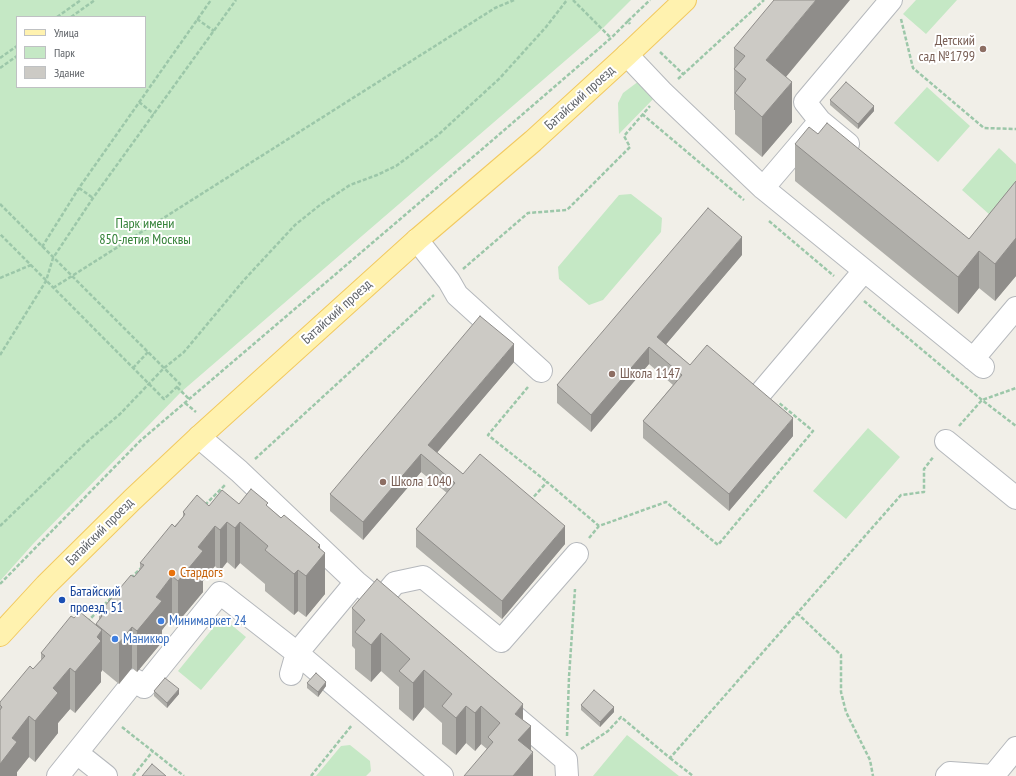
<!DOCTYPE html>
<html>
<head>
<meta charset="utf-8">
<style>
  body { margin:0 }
  #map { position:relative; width:1016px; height:776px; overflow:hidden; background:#f1efe8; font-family:"PT Sans Narrow",sans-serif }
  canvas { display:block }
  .legend { position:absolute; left:16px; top:16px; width:130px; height:72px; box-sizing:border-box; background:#fff; border:1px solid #bfc1c3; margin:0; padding:5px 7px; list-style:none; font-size:12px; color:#5f6368 }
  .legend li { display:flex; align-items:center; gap:8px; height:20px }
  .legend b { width:20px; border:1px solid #bfc1c3 }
</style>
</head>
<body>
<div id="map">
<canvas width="1016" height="776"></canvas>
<ul class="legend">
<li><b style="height:5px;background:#fff2af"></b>Улица</li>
<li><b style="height:11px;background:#c5e8c5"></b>Парк</li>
<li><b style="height:11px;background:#cccac5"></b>Здание</li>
</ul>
</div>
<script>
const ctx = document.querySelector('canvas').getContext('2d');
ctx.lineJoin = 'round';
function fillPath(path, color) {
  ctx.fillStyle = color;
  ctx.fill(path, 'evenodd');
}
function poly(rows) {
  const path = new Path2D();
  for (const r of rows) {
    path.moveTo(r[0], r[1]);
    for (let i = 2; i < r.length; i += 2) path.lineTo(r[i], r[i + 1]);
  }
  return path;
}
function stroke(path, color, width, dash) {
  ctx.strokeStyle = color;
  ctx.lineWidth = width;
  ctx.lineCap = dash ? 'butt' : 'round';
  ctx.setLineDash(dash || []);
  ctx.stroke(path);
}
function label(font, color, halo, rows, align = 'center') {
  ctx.font = font + ' "PT Sans Narrow",sans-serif';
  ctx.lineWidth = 4;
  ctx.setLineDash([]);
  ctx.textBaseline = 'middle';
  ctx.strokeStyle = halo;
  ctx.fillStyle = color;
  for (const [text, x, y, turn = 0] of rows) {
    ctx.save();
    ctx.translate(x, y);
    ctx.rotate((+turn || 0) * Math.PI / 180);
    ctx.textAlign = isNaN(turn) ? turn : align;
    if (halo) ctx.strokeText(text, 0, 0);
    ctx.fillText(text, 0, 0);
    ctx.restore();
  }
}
fillPath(poly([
  [0,0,631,0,602,29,181,392,33,544,0,581],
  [17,17,145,17,145,87,17,87],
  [916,0,957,0,926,34,903,14],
  [639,81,659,93,619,134,618,103,623,93],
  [927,87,970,126,938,162,894,123],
  [999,148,1016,164,1016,186,990,215,962,190],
  [631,194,662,218,661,232,603,300,589,305,559,279,558,267,619,195],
  [868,428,900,457,846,519,813,491],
  [222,617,246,637,201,690,178,671],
  [627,735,679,776,593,776],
  [350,745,370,761,371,771,366,776,316,776,341,746]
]), '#c5e8c5');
const minor = poly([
  [627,55,663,93,763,188,983,367],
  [820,121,848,144],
  [763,188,820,121,805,102,891,0],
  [417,240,449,281,457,295,541,371],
  [973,359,1016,308],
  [753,402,864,271],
  [199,437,239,471,356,582,389,609],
  [946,441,1016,498],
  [380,601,395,583,423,577,501,641,577,554],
  [291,674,297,653,356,582],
  [508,711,566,760,567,776],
  [77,753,106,776],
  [58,776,135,680,144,687,220,593,297,653,442,776],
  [947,776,950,773,993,776],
  [993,776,1016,748]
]);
const major = poly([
  [0,635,46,585,132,500,199,437,417,240,533,141,627,55,685,0]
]);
stroke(minor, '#b5b8bc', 24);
stroke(major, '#f2c960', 24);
stroke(poly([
  [573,0,611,38],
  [57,17,81,0],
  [71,17,95,0],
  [197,19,214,31],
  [901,19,913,68,984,128,1016,129],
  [628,21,650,0],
  [660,52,683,74],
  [0,58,17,46],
  [0,68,17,56],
  [678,79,764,0],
  [139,102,154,114],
  [642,114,744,200],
  [79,188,93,198],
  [0,204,180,384,164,399,0,234],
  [769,221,834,276],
  [42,247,79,188,211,0],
  [463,269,528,213,567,210,630,147,624,136,650,106],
  [0,278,31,265],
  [53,288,495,8,514,0],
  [864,301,982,400,1016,426],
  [0,355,46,281,53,258,93,198,236,0],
  [133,368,148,352],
  [177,387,189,399],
  [528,387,488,435,547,482],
  [185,403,196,412],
  [959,426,982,400,1016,388],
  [255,459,434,295],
  [530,501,547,482,599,526],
  [205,505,226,484],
  [0,526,88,441,120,414,164,368,184,352,244,280,295,225,320,205,350,185,377,175,396,166,438,135,500,78,546,27,567,0],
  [589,538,599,526,666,502,718,545,813,431,778,402],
  [131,578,142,567],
  [0,584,140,441,480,151,611,38,628,21,630,24],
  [797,613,841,655,841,692,846,712,870,760,873,776],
  [87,622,115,594],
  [122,727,184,776],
  [567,736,569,677,575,589],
  [581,749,608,731,621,717,670,758,901,495,924,492,924,469,934,456],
  [670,758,693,776],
  [133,776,153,751],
  [311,776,352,725]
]), '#9cc7a9', 2.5, [4, 2]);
stroke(minor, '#fff', 22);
stroke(major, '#fff2af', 22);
fillPath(poly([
  [734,48,786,77,792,122,762,157,735,134,735,110,734,110],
  [830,100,874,111,858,129,830,105],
  [818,134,969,239,1016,181,1016,276,995,301,979,288,958,314,795,181,795,144],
  [742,255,666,344,690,365,793,436,729,511,643,438,643,421,673,385,649,364,591,432,557,403,557,385],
  [514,362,437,452,463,474,565,544,502,619,416,547,416,529,447,493,421,472,363,540,330,511,330,494],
  [239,504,268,507,320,549,325,594,306,617,298,611,294,615,265,591,265,584,240,563,235,569,227,562,220,571,215,566,203,581,203,592,178,622,172,617,162,630,162,642,137,672,132,668,119,684,102,670,101,672,101,682,75,713,70,709,58,723,58,733,35,762,29,757,17,772,17,776,0,776,0,702,33,669,41,660,41,653,74,618,96,625,96,624,99,620,99,613,134,577,140,569,140,563,183,517,183,512,209,506],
  [352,608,523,720,531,750,533,776,487,749,481,744,475,751,466,743,456,755,442,744,442,723,424,707,413,721,399,709,399,687,381,671,371,682,355,669,355,649,352,646],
  [307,683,326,686,318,697,307,688],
  [154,691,179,694,167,708,154,696],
  [581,705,614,712,600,727,581,710]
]), '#afaea9');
fillPath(poly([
  [816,0,850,0,766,101,766,60],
  [792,82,792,122,762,157,762,117],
  [874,106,874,111,858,129,858,124],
  [742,237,742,255,657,355,657,337],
  [1016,238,1016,276,995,301,995,264],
  [979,251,979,288,958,314,958,277],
  [514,344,514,362,430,461,428,445],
  [649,347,649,364,591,432,591,415],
  [793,418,793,436,729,511,729,494],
  [421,454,421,472,363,540,363,522],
  [227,522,227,562,220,571,220,530],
  [240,522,240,563,235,569,235,528],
  [215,526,215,566,203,581,203,592,178,622,178,581,198,547],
  [565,526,565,544,502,619,502,601],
  [320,545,320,558,325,553,325,594,306,617,306,576,318,547],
  [298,570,298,611,294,615,294,574],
  [172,576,172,617,162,630,162,642,137,672,137,631,156,597],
  [132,627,132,668,119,684,119,643],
  [102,630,102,671,101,672,101,682,75,713,75,672,97,637],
  [381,633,381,671,371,682,371,645],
  [70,668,70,709,58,723,58,733,35,762,35,721,53,688],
  [424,670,424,707,413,721,413,683],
  [326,682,326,686,318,697,318,692],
  [179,689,179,694,167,708,167,703],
  [523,704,523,734,531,726,531,755,533,752,533,776,513,776,515,714],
  [466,706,466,743,456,755,456,718],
  [481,706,481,744,475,751,475,713],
  [614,707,614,712,600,727,600,722],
  [29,716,29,757,17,772,17,776,0,776,0,764,12,738]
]), '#8f8d8a');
const building = poly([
  [774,0,816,0,766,60,792,82,762,117,735,93,746,79,734,69,745,56,734,48,774,0],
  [846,82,874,106,858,124,830,100,846,82],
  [827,123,969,239,1016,181,1016,238,995,264,979,251,958,277,795,144,809,127,818,134,827,123],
  [708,208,742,237,657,337,690,365,707,345,793,418,729,494,643,421,682,375,649,347,591,415,557,385,708,208],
  [480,316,514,344,428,445,463,474,480,454,565,526,502,601,416,529,455,483,421,454,363,522,330,494,480,316],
  [251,489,268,503,266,505,281,518,284,515,320,545,318,547,325,553,306,576,298,570,294,574,265,550,268,546,240,522,235,528,227,522,220,530,215,526,198,547,203,551,178,581,172,576,156,597,162,601,137,631,132,627,119,643,96,624,102,616,99,613,131,575,134,577,144,565,140,563,172,524,175,527,183,517,185,514,183,512,197,495,209,506,222,490,239,504,251,489],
  [377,579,523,704,515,714,531,726,518,740,533,752,513,776,464,776,493,742,488,737,500,723,481,706,475,713,466,706,456,718,442,706,452,694,424,670,413,683,399,671,410,659,381,633,371,645,355,632,365,620,352,608,377,579],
  [80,612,102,630,97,637,101,641,75,672,70,668,53,688,58,693,35,721,29,716,12,738,17,742,0,764,0,710,2,707,0,705,0,702,30,666,33,669,45,656,41,653,71,616,74,618,80,612],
  [316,673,326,682,318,692,307,683,316,673],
  [165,678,179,689,167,703,154,691,165,678],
  [594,690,614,707,600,722,581,705,594,690],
  [152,764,166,776,142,776,152,764]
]);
fillPath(building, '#cccac5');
stroke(building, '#8f8d8a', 1);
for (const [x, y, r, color] of [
  [983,49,4,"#8d6e63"],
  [612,374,4,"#8d6e63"],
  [383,482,4,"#8d6e63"],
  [172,573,4,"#e8710a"],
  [62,600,4,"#1a4fb4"],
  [161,621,4,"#3f7fe0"],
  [115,639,4,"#3f7fe0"]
]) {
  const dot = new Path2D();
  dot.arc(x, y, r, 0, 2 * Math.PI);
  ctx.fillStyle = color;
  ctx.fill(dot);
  stroke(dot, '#fff', 1.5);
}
label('14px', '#785e54', '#fff', [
  ["Детский",975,41,"right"],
  ["сад №1799",975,57,"right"],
  ["Школа 1147",620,374],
  ["Школа 1040",391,482]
], 'left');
label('14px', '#5f6368', '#fff', [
  ["Батайский проезд",580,98,-42],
  ["Батайский проезд",337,312,-42],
  ["Батайский проезд",100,532,-45]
]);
label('14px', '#348238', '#fff', [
  ["Парк имени",145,224],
  ["850-летия Москвы",145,240]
]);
label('14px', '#c56008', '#fff', [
  ["Стардогs",180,573]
], 'left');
label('14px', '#164399', '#fff', [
  ["Батайский",70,592],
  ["проезд, 51",70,608]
], 'left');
label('14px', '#366cbe', '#fff', [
  ["Минимаркет 24",169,621],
  ["Маникюр",123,639]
], 'left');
</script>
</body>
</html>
